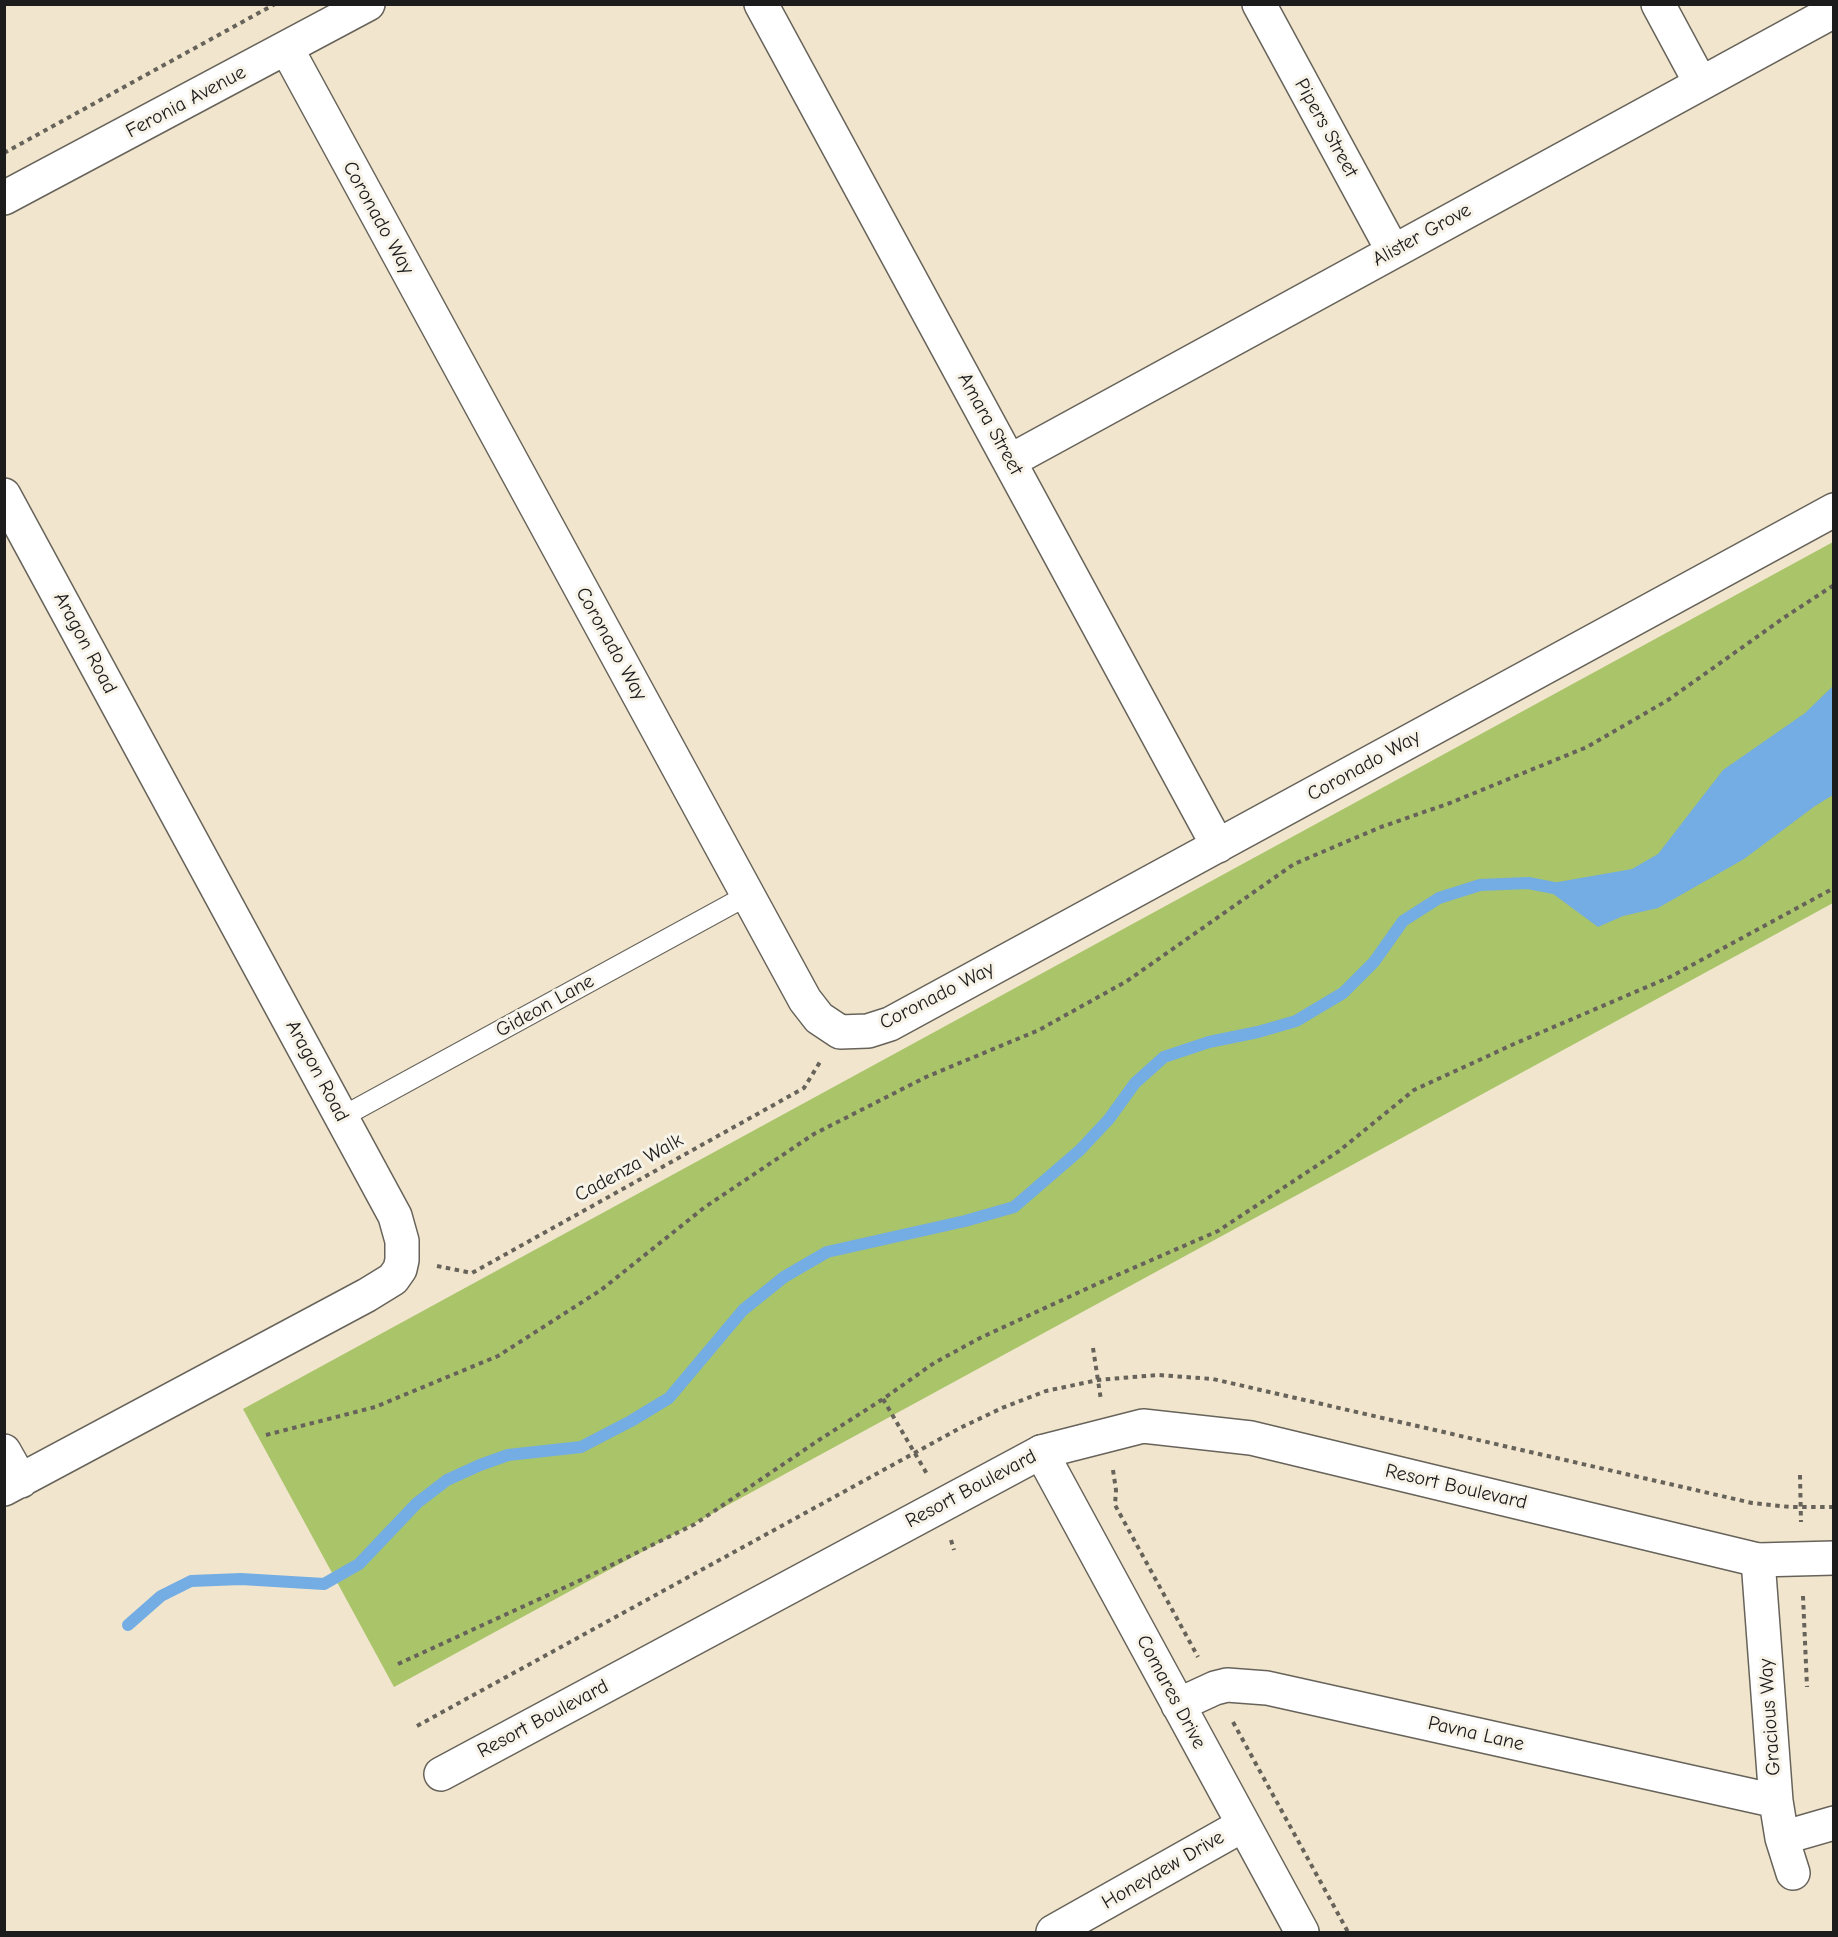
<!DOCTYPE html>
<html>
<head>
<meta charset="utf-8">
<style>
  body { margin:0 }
  #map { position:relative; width:1838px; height:1937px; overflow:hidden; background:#f1e6cd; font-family:"Comic Neue",sans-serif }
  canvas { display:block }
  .frame { position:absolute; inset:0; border:6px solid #1c1c1c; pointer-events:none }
</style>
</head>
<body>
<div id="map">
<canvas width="1838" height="1937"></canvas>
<div class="frame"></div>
</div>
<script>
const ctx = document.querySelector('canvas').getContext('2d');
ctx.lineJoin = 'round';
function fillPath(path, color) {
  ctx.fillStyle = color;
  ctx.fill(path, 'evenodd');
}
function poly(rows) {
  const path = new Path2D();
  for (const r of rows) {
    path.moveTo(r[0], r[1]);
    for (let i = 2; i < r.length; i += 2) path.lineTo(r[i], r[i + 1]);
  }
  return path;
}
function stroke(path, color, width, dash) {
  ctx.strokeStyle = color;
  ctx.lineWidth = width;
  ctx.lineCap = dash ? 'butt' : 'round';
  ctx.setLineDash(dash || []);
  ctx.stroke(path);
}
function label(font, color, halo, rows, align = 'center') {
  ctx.font = font + ' "Comic Neue",sans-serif';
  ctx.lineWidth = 6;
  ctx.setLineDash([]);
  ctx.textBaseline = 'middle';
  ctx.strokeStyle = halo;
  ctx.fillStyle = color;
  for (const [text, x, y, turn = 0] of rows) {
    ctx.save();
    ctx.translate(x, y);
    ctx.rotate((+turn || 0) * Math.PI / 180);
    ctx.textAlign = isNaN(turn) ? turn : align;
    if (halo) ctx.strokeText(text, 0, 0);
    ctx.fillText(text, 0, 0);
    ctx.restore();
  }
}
fillPath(poly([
  [1833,542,1833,903,394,1687,243,1409]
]), '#aac46a');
fillPath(poly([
  [1833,686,1833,795,1815,806,1744,859,1658,908,1623,916,1598,927,1541,885,1632,869,1658,854,1723,770,1805,713]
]), '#73ade3');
stroke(poly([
  [128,1625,161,1596,191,1581,241,1579,324,1584,359,1564,417,1503,447,1480,480,1465,508,1455,581,1447,631,1421,669,1398,743,1310,784,1277,827,1252,965,1221,1014,1207,1080,1150,1109,1119,1135,1083,1164,1057,1209,1042,1258,1032,1296,1021,1343,993,1374,962,1403,921,1439,898,1480,885,1528,883,1554,888]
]), '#73ade3', 12);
const service = poly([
  [342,1117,748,895]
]);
const minor = poly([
  [761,4,1218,846],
  [1259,4,1393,251],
  [1658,4,1700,82],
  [287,49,805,1000,819,1018,840,1032,868,1031,890,1024,1834,510],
  [4,198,368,4],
  [1010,461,1834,11],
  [4,495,395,1216,402,1241,402,1260,400,1269,393,1279,367,1295,4,1489],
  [4,1451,21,1481],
  [1041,1452,1302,1932],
  [1758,1560,1776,1801,1782,1838,1793,1873],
  [1178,1705,1215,1688,1227,1685,1267,1688,1776,1801],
  [1782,1838,1834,1823],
  [1053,1932,1243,1825]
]);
const tertiary = poly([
  [441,1774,1041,1452,1143,1426,1251,1438,1758,1560,1834,1558]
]);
stroke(service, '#67635a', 22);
stroke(minor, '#67635a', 36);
stroke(tertiary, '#67635a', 36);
stroke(poly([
  [4,153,275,4],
  [437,1266,472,1273,804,1088,820,1062],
  [1093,1348,1101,1400],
  [883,1399,927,1474],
  [266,1435,375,1407,498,1356,601,1290,705,1207,814,1134,926,1077,1039,1030,1127,981,1294,864,1381,827,1450,803,1587,747,1668,700,1785,617,1834,585],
  [1113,1470,1116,1490,1115,1505,1198,1657],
  [1800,1475,1801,1522],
  [951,1540,954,1550],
  [1803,1596,1807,1687],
  [398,1664,583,1579,695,1524,819,1440,883,1399,934,1363,980,1338,1099,1283,1218,1231,1339,1151,1414,1090,1514,1044,1670,977,1834,888],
  [1233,1722,1348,1932],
  [417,1726,960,1428,1002,1408,1046,1391,1098,1380,1158,1375,1213,1379,1752,1503,1790,1507,1834,1507]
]), '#67635a', 4, [4.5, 4.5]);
stroke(service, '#fff', 20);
stroke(minor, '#fff', 33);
stroke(tertiary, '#fff', 33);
label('20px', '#1c1c1c', '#f7f3e8', [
  ["Feronia Avenue",186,102,-28],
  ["Pipers Street",1326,128,61],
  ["Coronado Way",378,218,61],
  ["Alister Grove",1422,235,-29],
  ["Amara Street",990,424,61],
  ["Aragon Road",85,643,62],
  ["Coronado Way",611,644,61],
  ["Coronado Way",1364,766,-29],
  ["Coronado Way",937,996,-27],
  ["Gideon Lane",545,1006,-29],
  ["Aragon Road",317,1071,62],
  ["Cadenza Walk",629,1168,-29],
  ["Resort Boulevard",1456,1487,13],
  ["Resort Boulevard",971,1489,-28],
  ["Comares Drive",1171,1692,62],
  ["Gracious Way",1770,1717,-94],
  ["Resort Boulevard",543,1719,-28],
  ["Pavna Lane",1476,1734,13],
  ["Honeydew Drive",1163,1870,-30]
]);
</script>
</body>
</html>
